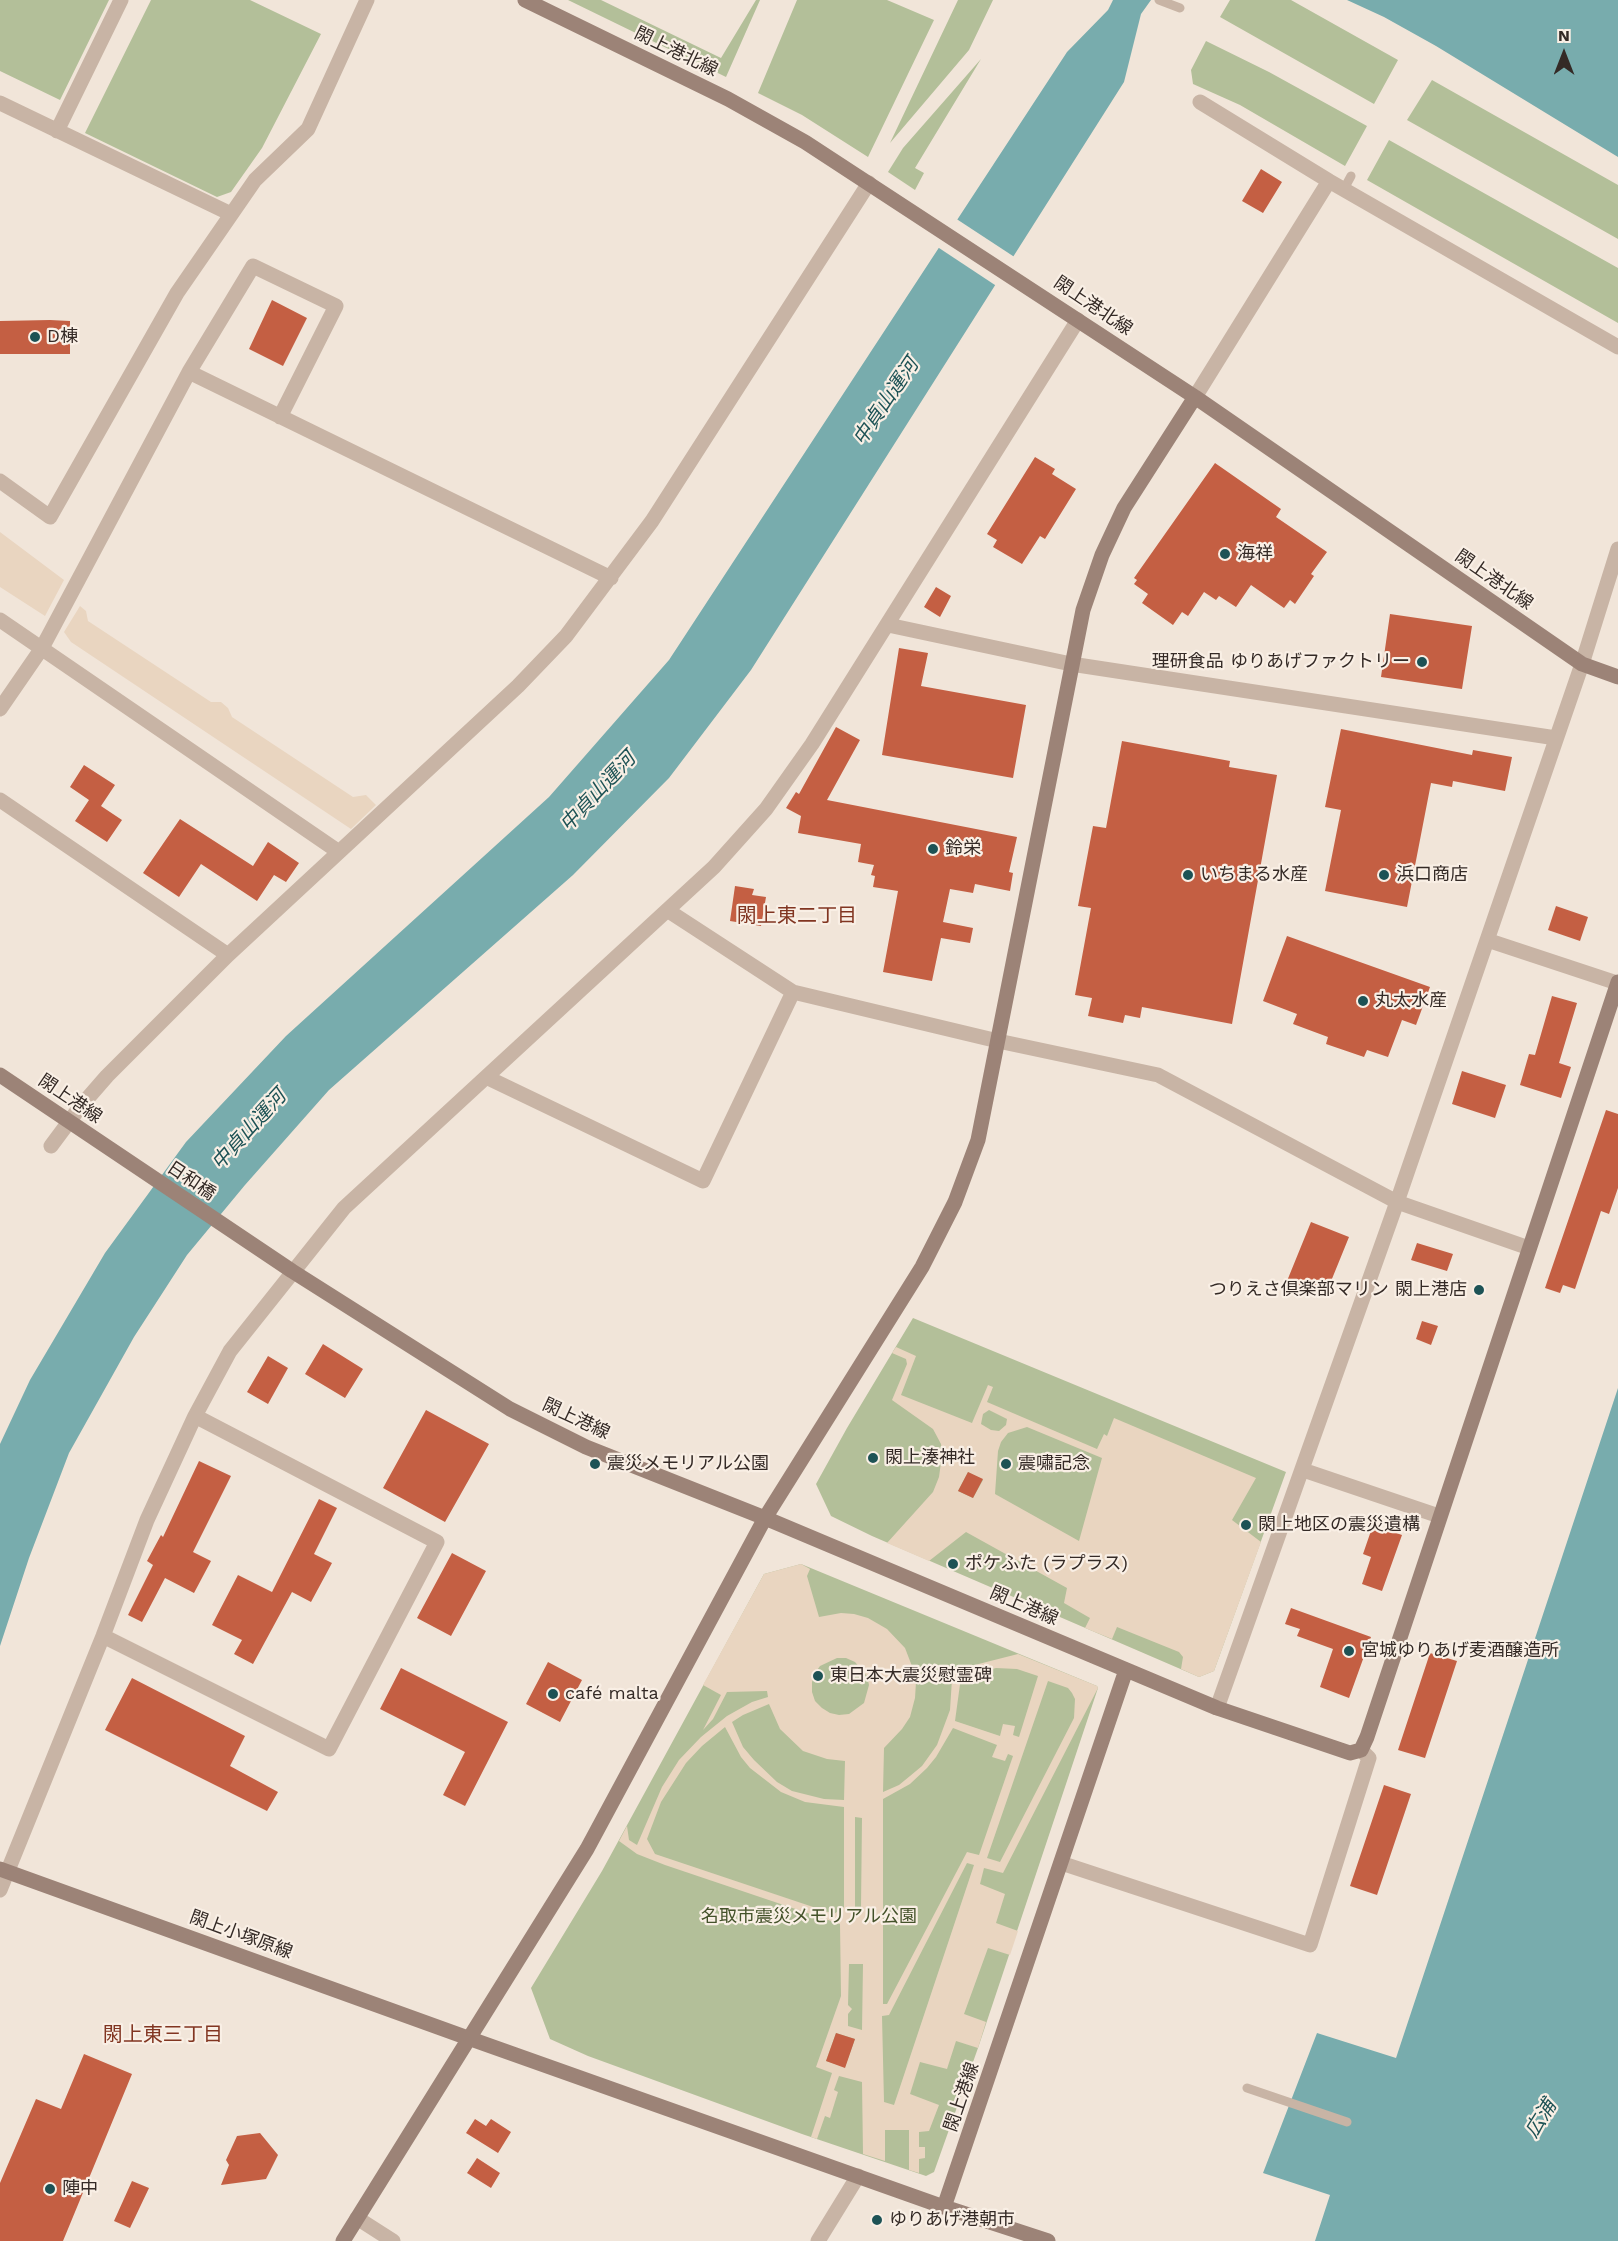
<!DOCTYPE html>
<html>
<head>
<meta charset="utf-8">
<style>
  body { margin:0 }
  #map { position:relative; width:1618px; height:2241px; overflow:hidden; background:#f1e5d9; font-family:"Work Sans",sans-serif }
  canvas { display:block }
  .north { position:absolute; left:1534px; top:24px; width:60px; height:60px; -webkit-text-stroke:4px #f9efe5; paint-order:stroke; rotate:0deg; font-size:16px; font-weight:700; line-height:24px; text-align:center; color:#342a26 }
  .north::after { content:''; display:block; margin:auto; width:21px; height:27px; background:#342a26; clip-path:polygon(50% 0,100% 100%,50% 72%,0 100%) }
</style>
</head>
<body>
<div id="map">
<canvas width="1618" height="2241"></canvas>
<div class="north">N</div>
</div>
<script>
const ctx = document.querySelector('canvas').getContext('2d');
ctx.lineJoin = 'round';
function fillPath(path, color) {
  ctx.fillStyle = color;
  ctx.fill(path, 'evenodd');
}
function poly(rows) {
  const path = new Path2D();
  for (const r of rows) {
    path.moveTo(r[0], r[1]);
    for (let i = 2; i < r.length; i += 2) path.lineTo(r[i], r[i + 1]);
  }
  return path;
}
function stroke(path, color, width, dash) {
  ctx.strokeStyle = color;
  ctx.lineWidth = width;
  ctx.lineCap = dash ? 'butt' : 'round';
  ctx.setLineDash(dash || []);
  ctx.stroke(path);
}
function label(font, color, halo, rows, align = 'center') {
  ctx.font = font + ' "Work Sans","Noto Sans JP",sans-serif';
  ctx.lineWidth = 4.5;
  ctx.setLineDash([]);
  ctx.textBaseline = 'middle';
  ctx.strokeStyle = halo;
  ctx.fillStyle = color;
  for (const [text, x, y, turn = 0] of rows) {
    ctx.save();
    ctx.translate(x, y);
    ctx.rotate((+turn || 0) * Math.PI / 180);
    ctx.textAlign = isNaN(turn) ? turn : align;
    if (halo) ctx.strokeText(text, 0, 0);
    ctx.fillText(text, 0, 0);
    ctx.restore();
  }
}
fillPath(poly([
  [0,0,109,0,60,100,0,71],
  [151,0,250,0,321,34,262,148,231,192,217,197,85,133],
  [568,0,601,0,721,58,756,0,760,0,726,77],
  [797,0,887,0,934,20,868,157,802,115,758,93],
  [958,0,993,0,969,50,890,143],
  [1230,0,1291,0,1398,60,1374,104,1220,17],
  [1206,41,1269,72,1367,126,1345,166,1240,105,1193,84,1191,70],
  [981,59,915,168,924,173,915,190,888,172,903,148],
  [1432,80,1618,185,1618,239,1407,120],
  [1389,140,1618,268,1618,323,1367,180],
  [913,1318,1286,1472,1214,1671,1199,1677,872,1536,831,1516,816,1484,847,1428],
  [801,1564,1097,1686,1098,1688,978,2048,934,2172,926,2176,802,2134,588,2056,550,2039,531,1988,602,1871,764,1574]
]), '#b3bf99');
fillPath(poly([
  [0,532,64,580,45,616,0,587],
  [80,606,86,611,88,621,211,702,221,702,228,708,232,717,353,797,366,795,376,805,351,829,71,642,64,632],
  [896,1347,916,1356,901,1395,972,1423,988,1385,993,1387,987,1402,1097,1449,1104,1434,1107,1436,1114,1418,1256,1478,1232,1520,1261,1542,1214,1671,1199,1677,1181,1669,1183,1657,1179,1652,1117,1627,1112,1639,1085,1628,1090,1618,1064,1603,1067,1588,966,1532,929,1561,887,1543,933,1492,939,1477,942,1455,941,1444,933,1429,892,1400,907,1364,906,1359,892,1353],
  [989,1410,1007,1419,1006,1425,999,1431,991,1430,981,1424,983,1414],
  [1027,1427,1102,1458,1079,1541,995,1494,998,1451,1001,1442,1008,1433],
  [968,1472,983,1480,973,1498,958,1491],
  [801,1564,810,1569,807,1576,819,1617,841,1613,854,1614,868,1618,887,1629,905,1648,915,1674,951,1671,1018,1654,1097,1686,1098,1688,1003,1873,984,1868,980,1884,1005,1894,996,1923,1018,1931,1010,1955,988,1948,964,2014,986,2022,978,2048,956,2041,947,2069,920,2062,910,2094,939,2105,929,2131,919,2132,919,2147,925,2147,925,2158,919,2159,919,2173,909,2170,909,2130,885,2130,885,2161,863,2154,862,2082,839,2076,834,2090,838,2092,830,2118,825,2116,817,2139,811,2137,832,2073,816,2067,841,1996,840,1924,665,1865,637,1854,619,1841,627,1826,629,1840,637,1845,662,1787,679,1760,701,1737,727,1716,752,1702,768,1697,767,1691,727,1692,713,1719,703,1730,721,1695,703,1685,764,1574],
  [837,1658,846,1658,855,1662,867,1676,869,1685,864,1703,849,1714,839,1715,830,1713,822,1708,815,1701,812,1692,812,1682,815,1673,820,1666],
  [996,1668,1017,1669,1038,1676,1019,1737,1013,1735,1015,1726,1003,1724,1000,1736,955,1721,961,1677],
  [952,1679,950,1710,937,1745,922,1766,910,1776,899,1785,883,1792,884,1748,902,1729,910,1717,915,1698,916,1682],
  [1048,1681,1068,1688,1072,1693,1075,1699,1074,1718,1000,1862,987,1858],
  [769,1704,780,1729,803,1751,827,1759,845,1761,844,1800,824,1799,792,1791,777,1782,754,1760,743,1747,732,1722,743,1715],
  [725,1727,741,1757,750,1768,781,1792,805,1802,844,1807,844,1907,834,1914,655,1854,647,1839,661,1802,686,1763,702,1746],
  [953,1728,997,1745,992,1757,1005,1761,1008,1754,1013,1756,979,1855,967,1852,887,2004,883,2004,883,1799,910,1784,927,1768,936,1757],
  [855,1817,862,1818,861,1908,855,1907],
  [967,1863,974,1865,894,2105,884,2102,882,2016,889,2015],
  [849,1964,863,1964,862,2030,848,2026,848,2014,852,2009,848,2005],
  [836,2033,855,2039,845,2067,826,2061]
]), '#e9d5c0');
fillPath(poly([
  [1113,0,1151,0,1141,14,1124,82,751,670,669,778,573,875,329,1090,245,1185,187,1255,134,1337,69,1453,29,1558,0,1646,0,1444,30,1380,105,1253,186,1142,286,1036,549,797,669,660,1067,52,1108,10],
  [1347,0,1618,0,1618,157,1436,46,1384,17],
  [1618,1388,1618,2241,1315,2241,1330,2195,1263,2173,1317,2033,1396,2058]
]), '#78acad');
fillPath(poly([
  [955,218,1016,258,998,287,936,246]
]), '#f1e5d9');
fillPath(poly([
  [1261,169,1282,182,1263,213,1242,201],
  [272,300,307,318,283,366,249,349],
  [50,320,70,321,70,354,0,354,0,321],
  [1035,457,1055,469,1052,474,1076,489,1045,539,1040,536,1022,564,993,547,997,540,987,534],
  [1215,463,1281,509,1276,517,1327,552,1311,574,1314,576,1295,604,1290,600,1284,608,1251,585,1236,607,1219,596,1216,600,1204,592,1188,616,1182,612,1173,625,1142,603,1148,594,1134,584,1137,580,1134,578],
  [936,587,951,596,940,617,924,607],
  [1390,614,1472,626,1462,689,1381,677],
  [899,648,928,653,921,686,1026,705,1013,778,882,755],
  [836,727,860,740,827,800,1017,837,1009,872,1013,873,1010,891,975,884,973,893,950,889,943,922,973,928,970,943,941,938,932,981,883,972,898,891,873,887,875,876,871,875,874,865,858,862,861,844,798,833,801,816,786,808,796,792,799,794],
  [1341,729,1472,755,1473,750,1512,757,1505,791,1453,781,1452,787,1431,783,1407,907,1325,891,1341,810,1325,807],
  [1122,741,1230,761,1229,767,1277,775,1232,1024,1142,1007,1140,1018,1125,1015,1123,1023,1088,1016,1092,998,1075,995,1091,908,1078,906,1093,826,1106,828],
  [84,765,115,785,101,806,122,820,107,842,75,821,89,800,70,787],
  [180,819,253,866,268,842,299,863,286,882,274,875,257,901,201,864,179,897,143,873],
  [735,886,754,889,752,895,766,897,761,926,730,921],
  [1556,906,1588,917,1580,941,1548,930],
  [1287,936,1430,987,1416,1025,1402,1020,1388,1057,1367,1050,1364,1057,1326,1044,1328,1037,1293,1024,1297,1014,1263,1001],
  [1552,996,1577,1003,1559,1063,1571,1067,1561,1098,1520,1085,1529,1054,1535,1055],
  [1462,1071,1506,1085,1495,1118,1452,1104],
  [1606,1110,1618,1114,1618,1188,1609,1214,1601,1211,1575,1289,1563,1285,1560,1293,1545,1288],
  [1311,1222,1349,1237,1325,1296,1287,1281],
  [1417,1243,1453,1254,1447,1271,1411,1260],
  [1422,1321,1438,1326,1431,1345,1416,1339],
  [323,1344,363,1369,345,1398,305,1374],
  [268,1356,288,1368,268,1404,247,1392],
  [426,1410,489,1444,445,1522,383,1488],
  [199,1461,231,1476,193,1552,211,1561,194,1593,165,1578,142,1622,128,1615,153,1565,147,1561,161,1535,163,1537],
  [968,1472,983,1479,973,1498,958,1491],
  [319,1499,337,1508,314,1554,332,1563,311,1602,292,1592,253,1664,234,1654,242,1640,212,1625,238,1575,272,1592],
  [1373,1525,1402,1535,1382,1591,1362,1584,1371,1557,1363,1554],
  [452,1553,486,1571,451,1636,417,1618],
  [1291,1608,1371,1637,1349,1698,1320,1687,1333,1649,1297,1636,1300,1629,1285,1624],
  [1430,1653,1457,1661,1425,1758,1398,1750],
  [548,1662,582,1680,560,1722,526,1704],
  [401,1668,508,1722,465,1806,443,1795,465,1752,380,1709],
  [132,1678,245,1736,230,1766,278,1792,267,1811,105,1730],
  [1384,1785,1411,1794,1377,1895,1350,1886],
  [836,2033,855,2039,845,2068,826,2061],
  [84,2054,132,2074,63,2241,0,2241,0,2183,36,2099,61,2109],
  [475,2119,486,2126,491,2119,511,2132,498,2153,466,2133],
  [260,2133,278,2155,266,2179,221,2185,229,2165,226,2160,237,2136],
  [477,2158,500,2173,491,2188,467,2173],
  [132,2181,149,2188,130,2228,114,2221]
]), '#c45f43');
stroke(poly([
  [1159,0,1180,8],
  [1344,189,1351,176],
  [1247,2088,1347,2122]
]), '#c8b4a5', 9);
stroke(poly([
  [1200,102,1329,181],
  [0,103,231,214],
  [57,131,121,0],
  [189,372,253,266,336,306,280,417],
  [1195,397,1329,181,1618,347],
  [0,481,50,517,177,293,255,180,308,129,367,0],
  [0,620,339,852],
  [888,625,1071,664,1556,738],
  [0,709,42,648,189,372,611,578],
  [0,800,228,955],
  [667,910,793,992,998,1041,1158,1075,1397,1202,1529,1248],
  [1487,940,1617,983],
  [486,1077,703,1181,793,992],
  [51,1146,80,1107,107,1076,228,955,518,686,566,636,652,521,869,183],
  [1303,1470,1439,1516],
  [103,1636,329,1749,437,1542,195,1416],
  [1217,1708,1397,1202,1582,664,1618,549],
  [1061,1863,1310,1945,1369,1758,1361,1750],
  [0,1890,103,1636,147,1520,195,1416,230,1351,344,1208,714,867,766,809,812,744,1078,320],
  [357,2218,393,2241],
  [818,2241,858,2176]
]), '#c8b4a5', 15);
stroke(poly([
  [525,0,728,99,805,142,1195,397,1582,664,1618,677],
  [0,1075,292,1271,510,1409,586,1447,765,1518,1217,1708,1350,1753,1361,1750,1367,1737,1618,982],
  [0,1869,468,2038,944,2207,1048,2241],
  [944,2207,1126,1670],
  [343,2241,587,1849,765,1518,922,1267,955,1202,978,1140,1083,610,1102,555,1124,508,1195,397]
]), '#9c8377', 15);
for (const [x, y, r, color] of [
  [35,337,6,"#1d5255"],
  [1225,554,6,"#1d5255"],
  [1422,662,6,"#1d5255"],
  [933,849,6,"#1d5255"],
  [1188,875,6,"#1d5255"],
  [1384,875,6,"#1d5255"],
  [1363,1001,6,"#1d5255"],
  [1479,1290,6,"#1d5255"],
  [873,1458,6,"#1d5255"],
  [595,1464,6,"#1d5255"],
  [1006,1464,6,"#1d5255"],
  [1246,1525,6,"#1d5255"],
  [953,1564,6,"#1d5255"],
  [1349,1651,6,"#1d5255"],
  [818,1676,6,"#1d5255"],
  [553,1694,6,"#1d5255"],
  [50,2189,6,"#1d5255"],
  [877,2220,6,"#1d5255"]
]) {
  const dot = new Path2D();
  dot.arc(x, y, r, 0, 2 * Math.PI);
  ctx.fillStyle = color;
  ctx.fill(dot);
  stroke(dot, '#f9efe5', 2);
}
label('18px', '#342a26', '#f9efe5', [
  ["閖上港北線",676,52,26],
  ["閖上港北線",1093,306,34],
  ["閖上港北線",1494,580,35],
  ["閖上港線",70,1099,34],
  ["日和橋",191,1181,34],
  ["閖上港線",576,1419,25],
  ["閖上港線",1024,1606,23],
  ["閖上小塚原線",241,1935,20],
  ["閖上港線",962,2097,-71]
]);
label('18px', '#342a26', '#f9efe5', [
  ["D棟",47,337],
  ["海祥",1237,554],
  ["理研食品 ゆりあげファクトリー",1410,662,"right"],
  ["鈴栄",945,849],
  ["いちまる水産",1200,875],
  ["浜口商店",1396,875],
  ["丸太水産",1375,1001],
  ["つりえさ倶楽部マリン 閖上港店",1467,1290,"right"],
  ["閖上湊神社",885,1458],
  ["震災メモリアル公園",607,1464],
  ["震嘯記念",1018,1464],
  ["閖上地区の震災遺構",1258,1525],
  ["ポケふた (ラプラス)",965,1564],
  ["宮城ゆりあげ麦酒醸造所",1361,1651],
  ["東日本大震災慰霊碑",830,1676],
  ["café malta",565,1694],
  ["陣中",62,2189],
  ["ゆりあげ港朝市",889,2220]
], 'left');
label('18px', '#44522a', '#f9efe5', [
  ["名取市震災メモリアル公園",809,1917]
]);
label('italic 20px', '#1d5255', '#f9efe5', [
  ["中貞山運河",886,402,-56],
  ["中貞山運河",598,792,-47],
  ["中貞山運河",249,1130,-48],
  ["広浦",1541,2119,-58]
]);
label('20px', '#813521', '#f9efe5', [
  ["閖上東二丁目",797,916],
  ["閖上東三丁目",163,2035]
]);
</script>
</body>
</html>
